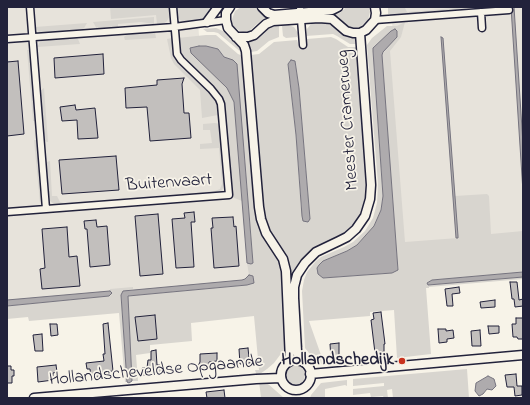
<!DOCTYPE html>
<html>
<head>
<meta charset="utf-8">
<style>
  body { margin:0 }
  #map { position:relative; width:530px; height:405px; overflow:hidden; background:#f7f3e8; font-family:"Indie Flower",sans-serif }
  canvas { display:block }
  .frame { position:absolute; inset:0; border:8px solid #22223b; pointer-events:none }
</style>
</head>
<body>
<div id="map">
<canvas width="530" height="405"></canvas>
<div class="frame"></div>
</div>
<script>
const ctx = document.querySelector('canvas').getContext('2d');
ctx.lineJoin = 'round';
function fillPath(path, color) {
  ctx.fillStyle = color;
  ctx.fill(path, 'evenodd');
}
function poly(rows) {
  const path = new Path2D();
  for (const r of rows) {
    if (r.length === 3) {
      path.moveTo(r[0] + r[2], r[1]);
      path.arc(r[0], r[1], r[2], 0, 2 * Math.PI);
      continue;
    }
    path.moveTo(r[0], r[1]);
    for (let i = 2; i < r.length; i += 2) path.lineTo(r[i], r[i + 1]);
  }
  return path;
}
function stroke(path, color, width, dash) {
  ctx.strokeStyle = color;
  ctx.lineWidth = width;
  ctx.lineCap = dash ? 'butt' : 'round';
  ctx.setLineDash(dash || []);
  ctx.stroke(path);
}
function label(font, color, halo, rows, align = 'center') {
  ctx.font = font + ' "Indie Flower",sans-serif';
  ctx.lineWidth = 3.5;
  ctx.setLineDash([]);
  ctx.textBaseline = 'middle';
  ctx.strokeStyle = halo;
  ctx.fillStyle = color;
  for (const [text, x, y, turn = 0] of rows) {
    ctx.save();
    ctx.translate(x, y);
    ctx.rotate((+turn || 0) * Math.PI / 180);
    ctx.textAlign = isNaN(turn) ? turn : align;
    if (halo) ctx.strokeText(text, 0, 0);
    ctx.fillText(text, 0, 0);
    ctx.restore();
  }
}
fillPath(poly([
  [7,7,197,7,200,50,233,65,252,281,7,303],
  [391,7,523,7,523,275,392,266,377,53,393,35]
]), '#e7e3db');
fillPath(poly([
  [110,7,170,7,170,15,167,21,163,24,157,24,156,15,111,19],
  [176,7,216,7,206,18,185,22,180,20,177,16],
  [241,7,255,7,263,14,271,17,263,19,249,31,243,32,240,31,233,26,231,22,235,11],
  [346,7,369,7,370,12,368,20,360,27,353,28,346,25,338,17,331,15,340,13],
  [388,7,406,7,405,8,407,12,468,7,462,11,390,16,390,14,388,14],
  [154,17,154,24,141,22,118,24,118,27,97,29,93,22],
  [327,20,357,36,358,42,356,42,356,44,350,44,337,36,333,34,306,36,307,29,311,24,315,22],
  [405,22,401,37,390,51,405,242,458,238,455,196,487,194,489,196,491,234,523,231,523,272,432,280,427,283,428,285,523,277,523,279,429,287,429,288,426,288,431,354,397,358,394,310,370,312,370,316,309,321,321,355,322,364,320,363,316,362,305,348,302,291,304,280,307,272,316,261,321,257,344,247,353,242,365,231,373,218,377,203,378,184,367,45,372,38,387,26,397,26],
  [395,29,397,33,382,55,398,268,392,273,323,278,317,271,319,265,323,261,347,251,357,245,374,226,381,210,383,196,373,48,391,31],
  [87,23,83,30,44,33,39,32,35,27],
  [283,23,294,27,298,33,297,37,286,38,283,36,282,26,283,25],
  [276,24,277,26,279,26,279,37,269,41,257,51,251,52,244,40,265,28],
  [216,28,223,31,231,40,240,45,242,53,218,33,214,32,207,32,203,29],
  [154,31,155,32,156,38,125,40,124,37,128,33],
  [206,35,216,35,238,54,243,56,257,207,283,271,286,350,283,351,274,363,267,369,257,376,255,370,259,370,254,316,191,323,192,341,150,345,150,353,136,355,138,381,132,381,128,296,247,285,251,284,254,277,252,275,249,275,247,263,249,264,253,263,242,129,224,57,218,49,206,46,192,47,225,87,227,88,234,102,242,201,232,197,225,111,222,98,215,89,184,59,180,52,178,38],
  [74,37,78,39,80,44,37,47,40,42,44,40],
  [331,37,336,39,348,47,356,47,356,49,358,49,369,185,363,215,346,235,321,247,292,287,289,286,262,212,249,57,251,57,251,55,259,54,274,42,297,40,299,46,306,46,306,41,307,39],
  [295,61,299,88,310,219,301,208,296,135,288,64],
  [172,38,173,50,178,61,211,93,217,102,219,108,218,115,202,118,200,90,174,64,171,58,167,39],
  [365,48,375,186,374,204,368,219,359,233,341,245,318,255,309,264,304,272,299,289,303,347,300,347,296,298,300,275,313,257,337,245,369,214],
  [27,50,30,50,36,121,33,121],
  [44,88,48,142,47,142,43,140,40,91],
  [215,123,220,124,220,127,225,183,222,190,214,193,125,200,215,191,220,189,222,184,219,148,200,149,200,144,212,143,210,130,203,130,203,124],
  [34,140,37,140,42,196,40,203],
  [50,161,52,196,57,196,60,202,67,204,54,204,49,200,45,165,47,162],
  [133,287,133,289,128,290,121,295,127,382,125,382,119,313,29,321,28,317,7,319,7,306,109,296,111,295,110,289],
  [295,375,10],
  [467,369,469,398,393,398,392,389,387,390,388,398,384,398,383,396,371,397,370,393,353,395,353,389,384,386,384,383,353,386,353,379],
  [347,380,347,386,345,385,325,389,325,398,310,398,311,395,321,383],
  [259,381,267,383,284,398,261,398]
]), '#d8d5cf');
const water = poly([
  [511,7,514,7,523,144,523,192,511,7],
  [395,29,397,31,397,37,383,52,382,55,398,270,392,273,323,278,318,274,317,268,319,265,323,261,347,251,357,245,374,226,381,210,383,196,373,51,373,48,391,31,395,29],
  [441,37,443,38,458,236,458,238,456,238,441,37],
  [199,46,206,46,218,49,224,57,233,60,237,64,253,263,251,264,247,263,234,102,227,88,191,53,190,48,199,46],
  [291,60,295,61,299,88,310,219,308,222,303,221,302,216,296,135,288,64,291,60],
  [523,272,523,277,428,285,427,283,432,280,523,272],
  [249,275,253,276,254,283,247,285,128,296,132,381,129,383,127,382,121,295,123,291,242,280,245,279,249,275],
  [110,291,112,293,109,296,7,306,7,300,110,291],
  [488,376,494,379,496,386,492,390,487,389,483,394,479,396,475,391,476,383,488,376]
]);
fillPath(water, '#aeabad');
stroke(water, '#76747f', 1);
const building = poly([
  [103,54,104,74,55,78,54,58,103,54],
  [18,61,24,134,7,136,7,62,18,61],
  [184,78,182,84,184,113,189,113,191,138,150,141,147,107,126,108,125,88,157,85,157,80,184,78],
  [75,105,76,110,95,108,98,138,78,139,77,120,62,121,60,107,75,105],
  [116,156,119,190,62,194,59,160,116,156],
  [194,212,195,222,191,222,194,267,176,268,172,219,185,218,184,213,194,212],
  [158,214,163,274,140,276,135,216,158,214],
  [233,217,234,227,236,226,239,266,214,268,211,228,213,228,212,218,233,217],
  [96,220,97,227,107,226,110,265,90,267,87,229,85,229,84,221,96,220],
  [67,227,69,257,77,256,80,286,42,289,40,269,45,268,42,229,67,227],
  [510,282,517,282,519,300,523,299,523,306,515,307,514,299,512,299,510,282],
  [459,287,460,293,452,294,453,306,447,306,445,289,459,287],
  [495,300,495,307,481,308,480,302,495,300],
  [381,312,385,344,384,344,384,352,375,353,371,320,374,319,373,313,381,312],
  [155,315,157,339,138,341,135,317,155,315],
  [516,318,523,318,523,339,518,339,517,337,513,337,512,324,516,324,516,318],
  [108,323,113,371,101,372,101,377,91,377,90,369,87,369,86,363,104,361,103,354,105,354,103,324,108,323],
  [50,324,57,324,58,335,51,336,50,324],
  [488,326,499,326,499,333,489,334,488,326],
  [438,329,446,329,446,331,453,330,454,338,447,339,447,342,439,343,438,329],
  [480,330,481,346,472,346,471,331,480,330],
  [42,334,43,351,35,351,33,335,42,334],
  [339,343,339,358,331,359,330,344,339,343],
  [248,348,249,358,251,360,250,363,240,364,239,349,248,348],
  [156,350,157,365,162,365,163,374,142,375,142,368,147,368,148,360,151,360,151,351,156,350],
  [217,353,217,361,209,362,209,367,202,367,198,366,200,362,200,354,217,353],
  [56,365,57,372,53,373,53,380,38,382,37,367,56,365],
  [7,366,11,366,11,370,14,370,14,376,12,376,12,383,7,383,7,366],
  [516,374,517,386,522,386,522,395,515,396,514,387,507,387,505,375,516,374],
  [224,390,225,398,207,398,206,392,224,390]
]);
fillPath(building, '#c2bfbd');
stroke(building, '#22223b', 1);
const street = poly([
  [30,7,46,209],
  [300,7,303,45],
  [481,12,482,28],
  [375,20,509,10],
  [7,39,174,27,226,20],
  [7,212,229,195,221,104,219,99,211,89,181,60,177,54,173,7]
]);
const secondary = poly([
  [230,7,226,13,226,20,228,28,244,45,246,51,259,207,261,219,266,233,283,259,286,271,290,361],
  [262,7,268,13,274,15,332,10,338,7],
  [207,22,218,7],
  [236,37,248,37,254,35,266,24,273,21,319,18,332,19,346,31,353,33,360,33,366,30,375,20,376,13,375,7],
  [296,375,15],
  [300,361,297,351,294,298,294,287,297,275,305,263,316,252,339,241,347,237,356,229,365,216,370,199,371,185,360,33],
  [310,374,523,355],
  [34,398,256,379,281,378]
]);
stroke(street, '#22223b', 9);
stroke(secondary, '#22223b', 11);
stroke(street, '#f7f3e8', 6);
stroke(secondary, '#f7f3e8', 8);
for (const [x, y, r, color] of [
  [402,361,4,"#c8321e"]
]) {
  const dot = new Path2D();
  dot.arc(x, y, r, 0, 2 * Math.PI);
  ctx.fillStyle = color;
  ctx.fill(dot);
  stroke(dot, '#f7f3e8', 1.5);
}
label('18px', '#22223b', '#f7f3e8', [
  ["Meester Cramerweg",349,120,-94],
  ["Buitenvaart",169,184,-4],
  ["Hollandscheveldse Opgaande",156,372,-5]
]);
label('bold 18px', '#22223b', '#f7f3e8', [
  ["Hollandschedijk",394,361]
], 'right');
</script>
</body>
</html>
